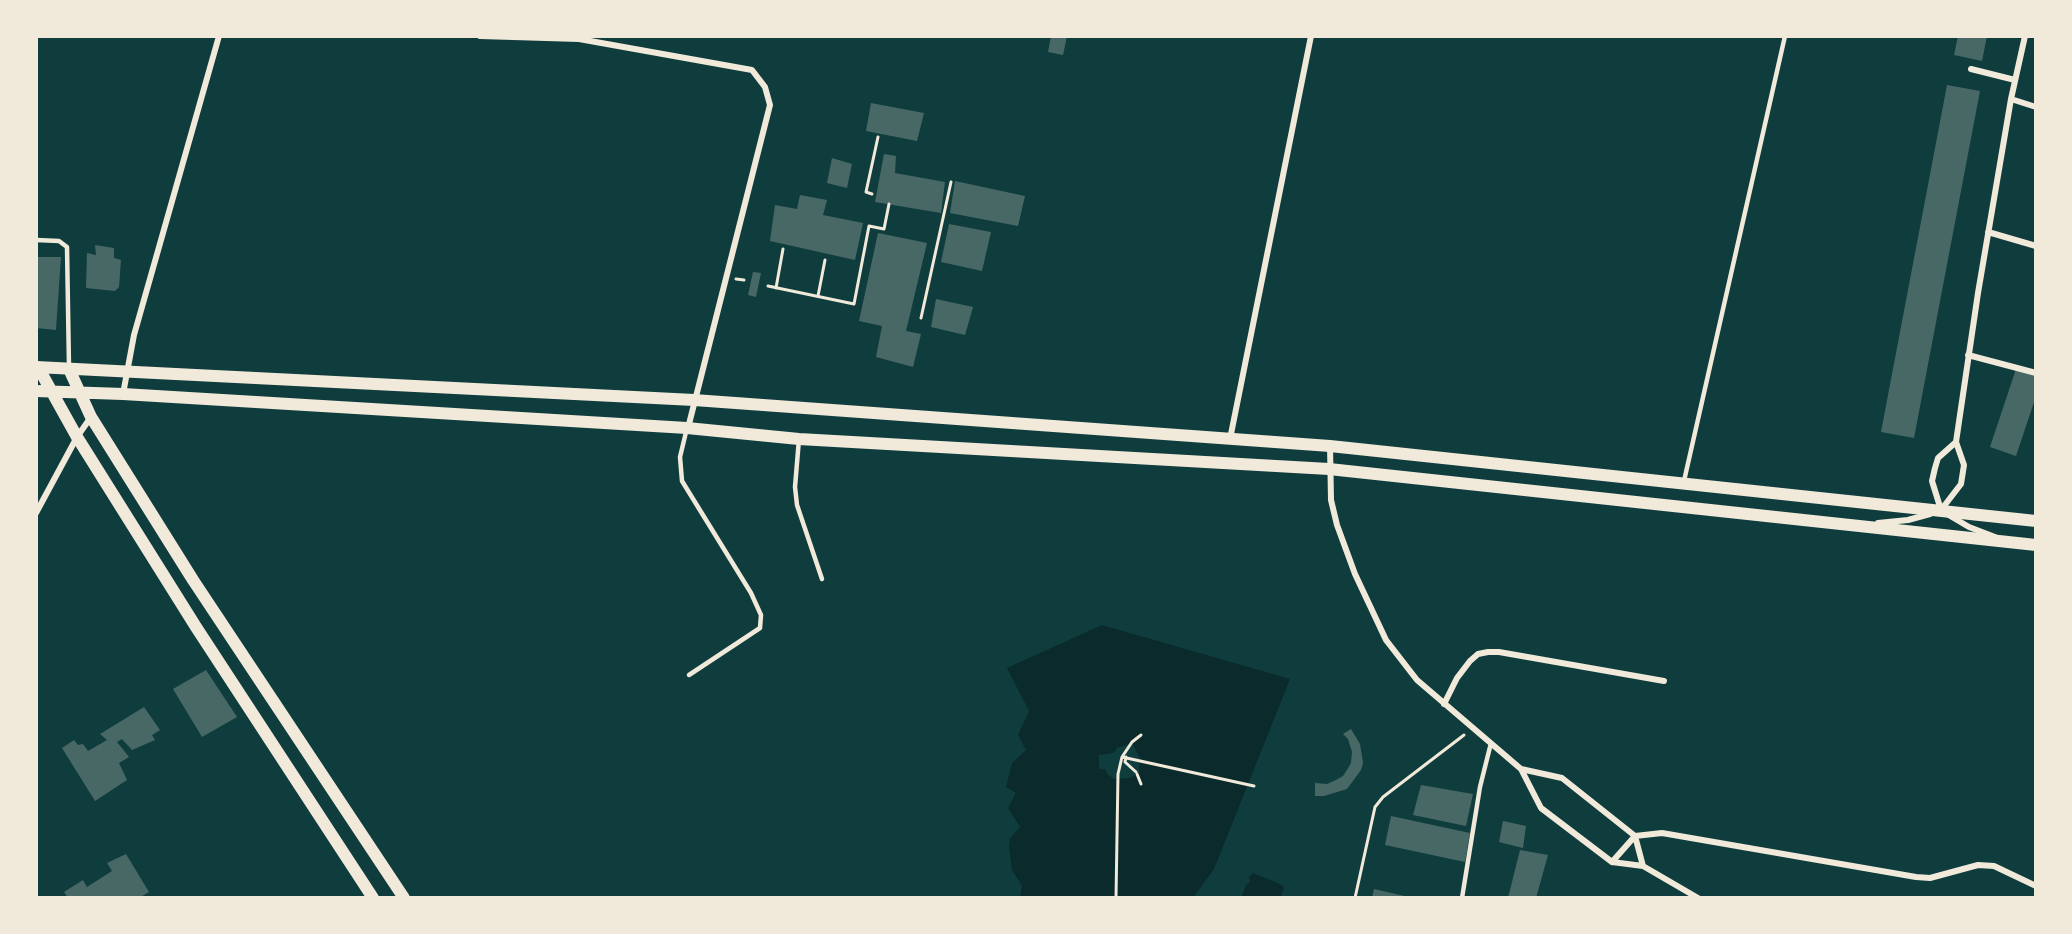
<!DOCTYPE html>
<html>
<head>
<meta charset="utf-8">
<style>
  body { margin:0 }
  #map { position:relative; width:2072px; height:934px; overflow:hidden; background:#0f3d3e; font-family:Figtree,sans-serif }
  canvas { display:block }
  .frame { position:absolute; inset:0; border:38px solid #f1e9da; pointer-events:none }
</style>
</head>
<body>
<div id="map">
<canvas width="2072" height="934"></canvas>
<div class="frame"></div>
</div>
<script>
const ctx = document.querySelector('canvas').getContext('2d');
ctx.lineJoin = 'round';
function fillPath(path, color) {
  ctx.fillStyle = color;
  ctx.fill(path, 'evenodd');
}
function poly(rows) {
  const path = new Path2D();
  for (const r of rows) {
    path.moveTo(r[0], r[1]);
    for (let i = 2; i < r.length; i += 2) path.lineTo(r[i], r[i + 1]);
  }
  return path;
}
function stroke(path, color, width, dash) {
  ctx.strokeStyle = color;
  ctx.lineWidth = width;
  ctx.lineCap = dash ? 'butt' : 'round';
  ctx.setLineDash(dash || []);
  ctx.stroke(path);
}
fillPath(poly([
  [1102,625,1290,679,1214,869,1193,898,1020,898,1022,886,1012,870,1009,847,1010,838,1020,827,1008,808,1016,793,1006,787,1012,763,1026,750,1018,735,1029,711,1007,668],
  [1132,743,1140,758,1139,772,1135,775,1130,778,1114,779,1107,774,1105,769,1099,769,1099,755,1114,753,1117,748],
  [1253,873,1282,885,1284,888,1280,898,1241,898,1246,885,1250,882,1249,877]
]), '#0a2a2b');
fillPath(poly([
  [1051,36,1067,36,1063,55,1048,52],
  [1958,36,1987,36,1982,61,1954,55],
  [1947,85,1980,91,1914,438,1881,432],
  [871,103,924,113,917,141,866,131],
  [884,154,896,156,895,173,945,182,941,213,875,202],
  [832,158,852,164,847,188,827,183],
  [955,181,1025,196,1018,226,950,213],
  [800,195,827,200,823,215,863,223,855,260,770,241,775,205,797,209],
  [949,224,991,232,982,271,941,262],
  [878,233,927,243,906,331,921,334,913,367,876,357,882,326,859,321],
  [95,245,114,248,114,258,121,260,119,287,115,291,86,288,87,253,96,255],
  [36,257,61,257,56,330,36,328],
  [753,272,761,273,756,297,748,295],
  [936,299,973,307,965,335,931,327],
  [2016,369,2036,376,2036,396,2016,456,1990,447],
  [206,670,237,717,202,737,173,689],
  [144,707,160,730,152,735,155,740,132,750,122,739,117,742,129,757,119,763,127,780,95,801,62,748,74,740,78,745,83,744,88,751,107,740,100,734],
  [1351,729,1360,744,1363,763,1361,770,1347,789,1324,796,1315,796,1315,783,1327,784,1336,780,1343,776,1347,770,1351,763,1352,752,1348,739,1343,734],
  [1421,785,1473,794,1466,826,1413,815],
  [1391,816,1470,833,1465,862,1385,845],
  [1503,821,1526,826,1523,848,1499,842],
  [1520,850,1548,855,1536,898,1508,898],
  [126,854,149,892,139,898,68,898,64,892,83,880,87,887,112,871,107,863],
  [1374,889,1409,897,1409,898,1372,898]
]), '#486865');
stroke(poly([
  [872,194,866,192,878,137],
  [736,279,744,280],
  [768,286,854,304,869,226,884,229,889,204],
  [776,288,783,249],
  [818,296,825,260],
  [921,318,951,182],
  [1122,757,1132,742,1141,735],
  [1126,757,1125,762,1136,772],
  [1137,774,1141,784],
  [1116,898,1118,774,1122,757,1254,786],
  [1355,898,1375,807,1383,797,1464,735]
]), '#f1e9da', 3);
stroke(poly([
  [36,240,59,241,67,247,69,367],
  [687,428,680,457,682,481,751,593,761,615,760,628,689,675],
  [799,439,795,487,797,505,822,579],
  [1684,481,1785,36],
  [1462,898,1480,787,1491,743]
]), '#f1e9da', 4.5);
stroke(poly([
  [480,36,579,39,752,70,765,87,770,105,688,428],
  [1971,69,2015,80],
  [2011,99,2036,107],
  [1988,232,2036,246],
  [1968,355,2036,373],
  [123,394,134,335,219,36],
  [1230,439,1311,36],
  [1330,446,1331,500,1337,525,1355,574,1386,640,1417,680,1521,769,1541,808,1612,862,1643,866,1698,898],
  [1941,510,1961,484,1964,465,1956,442,1978,293,2011,99,2025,36],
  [1941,510,1932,481,1935,468,1938,458,1956,442],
  [36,513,77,437,91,417],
  [1947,514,1969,527,1995,537],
  [1878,523,1908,520,1930,514],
  [1444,704,1457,678,1470,661,1478,654,1488,652,1499,652,1664,681],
  [1521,769,1562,778,1635,836,1643,866],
  [1612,862,1635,836,1662,833,1916,877,1930,878,1978,865,1994,866,2036,886]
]), '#f1e9da', 6);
stroke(poly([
  [36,367,694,400,1330,446,2036,521],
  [38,367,77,437,196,627,373,898],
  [69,369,91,417,193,580,404,898],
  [36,391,123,394,687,428,799,439,1329,469,2036,545]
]), '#f1e9da', 12);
</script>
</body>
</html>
